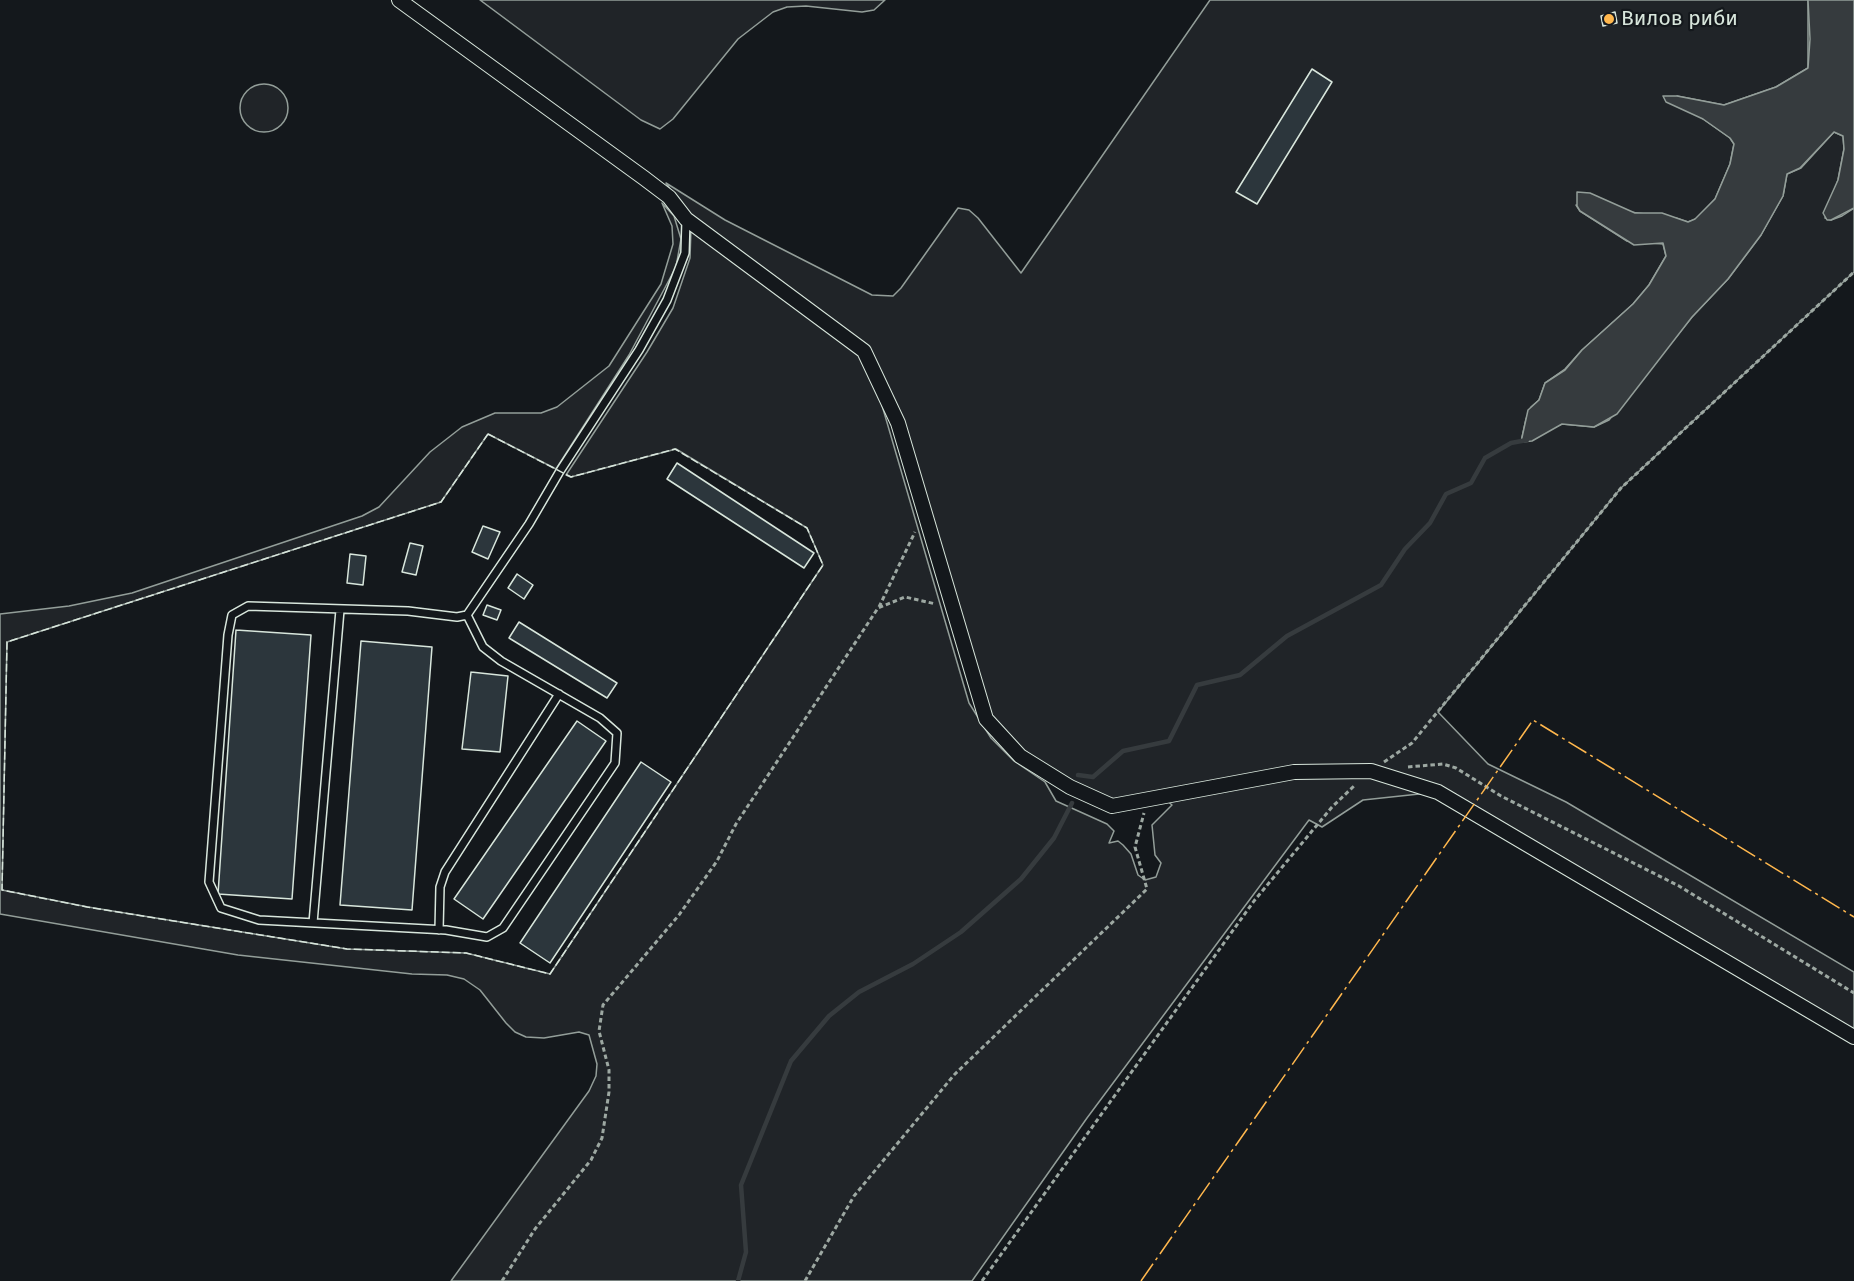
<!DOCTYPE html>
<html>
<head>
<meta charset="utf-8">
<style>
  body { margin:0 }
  canvas { display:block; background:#14181c }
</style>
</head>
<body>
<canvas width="1854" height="1281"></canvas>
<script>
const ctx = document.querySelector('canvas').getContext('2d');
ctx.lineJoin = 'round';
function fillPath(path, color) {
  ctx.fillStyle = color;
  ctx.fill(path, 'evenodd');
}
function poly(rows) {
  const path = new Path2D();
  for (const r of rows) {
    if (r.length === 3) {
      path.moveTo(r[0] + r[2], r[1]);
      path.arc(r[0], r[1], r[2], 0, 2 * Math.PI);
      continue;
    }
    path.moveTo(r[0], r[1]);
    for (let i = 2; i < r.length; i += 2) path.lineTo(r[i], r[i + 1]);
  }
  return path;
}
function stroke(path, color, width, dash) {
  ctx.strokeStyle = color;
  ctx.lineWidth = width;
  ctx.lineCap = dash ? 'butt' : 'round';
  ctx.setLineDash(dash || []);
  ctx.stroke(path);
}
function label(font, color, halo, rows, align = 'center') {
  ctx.font = font + ' "Fira Sans",sans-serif';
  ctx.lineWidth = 4.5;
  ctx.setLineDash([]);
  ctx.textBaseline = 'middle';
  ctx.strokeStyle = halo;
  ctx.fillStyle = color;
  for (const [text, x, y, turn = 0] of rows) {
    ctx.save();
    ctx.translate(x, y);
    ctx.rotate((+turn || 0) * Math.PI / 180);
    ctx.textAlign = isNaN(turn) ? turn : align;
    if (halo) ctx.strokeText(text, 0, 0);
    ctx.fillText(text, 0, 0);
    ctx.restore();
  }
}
const green = poly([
  [480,0,885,0,874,10,862,12,806,6,787,7,773,12,738,39,673,119,660,129,641,120,480,0],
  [1210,0,1808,0,1808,68,1776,87,1724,105,1677,96,1696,114,1730,138,1734,144,1730,164,1715,199,1696,219,1688,222,1676,218,1576,205,1580,211,1627,241,1663,244,1666,256,1649,285,1633,304,1582,350,1565,369,1545,383,1539,400,1531,407,1526,419,1521,442,1562,424,1594,427,1609,420,1692,317,1728,279,1761,235,1783,196,1787,174,1801,168,1834,132,1843,136,1844,149,1838,180,1825,218,1831,220,1842,216,1854,208,1854,272,1621,488,1438,712,1488,764,1566,802,1854,972,1854,1037,1438,792,1363,800,1322,827,1309,820,1087,1118,972,1281,451,1281,589,1091,596,1076,597,1064,589,1035,579,1032,544,1038,526,1037,515,1032,506,1023,480,990,464,979,447,975,412,974,238,955,0,914,0,614,69,606,132,593,362,516,379,507,430,452,462,427,495,413,541,413,557,407,609,366,661,284,673,244,672,226,662,203,674,216,681,239,676,267,629,355,556,469,488,434,441,502,7,642,2,890,88,907,347,949,466,953,550,974,823,565,807,528,676,449,571,477,566,475,647,352,673,308,690,258,691,229,859,353,874,378,969,703,991,738,1014,761,1045,782,1056,801,1107,824,1114,831,1109,843,1118,841,1123,845,1131,854,1138,875,1145,880,1156,877,1161,863,1155,855,1152,825,1172,805,1158,793,1125,810,1115,812,991,728,894,424,861,347,688,216,666,183,725,220,872,295,893,296,901,288,958,208,969,210,978,218,1021,273,1210,0],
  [264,108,24]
]);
fillPath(green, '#202428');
stroke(green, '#939e99', 1.5);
const water = poly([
  [1808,0,1854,0,1854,208,1831,220,1827,220,1823,213,1838,180,1844,149,1843,136,1834,132,1800,168,1787,174,1783,196,1761,235,1728,279,1692,317,1617,414,1594,427,1562,424,1532,441,1521,442,1528,410,1539,400,1545,383,1565,370,1582,350,1633,304,1649,285,1666,256,1663,243,1634,245,1580,211,1577,206,1577,192,1590,193,1635,213,1662,213,1688,222,1695,219,1715,199,1730,164,1734,144,1730,138,1703,119,1666,102,1663,96,1677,96,1724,105,1776,87,1808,68,1810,39,1808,0]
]);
fillPath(water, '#363b3e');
stroke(water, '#939e99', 1.5);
stroke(poly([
  [1078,775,1093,777,1123,751,1169,741,1197,685,1240,675,1287,636,1381,585,1405,549,1430,523,1446,494,1471,483,1485,458,1511,443,1527,440],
  [738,1281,746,1252,741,1185,791,1061,829,1016,859,992,913,964,961,932,1021,879,1054,838,1072,803]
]), '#363b3e', 4.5);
const building = poly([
  [1615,12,1617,23,1603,26,1601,16,1615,12],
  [1312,69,1332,82,1257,204,1236,192,1312,69],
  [677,463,814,553,804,568,667,479,677,463],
  [483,526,500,532,488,559,472,552,483,526],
  [410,543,423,546,416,575,402,572,410,543],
  [350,554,366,556,363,585,347,583,350,554],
  [517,574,533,585,524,599,508,588,517,574],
  [487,605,501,610,497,620,483,615,487,605],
  [519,622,617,683,607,698,509,638,519,622],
  [236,630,311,635,292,899,218,894,236,630],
  [361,641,432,647,412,910,340,905,361,641],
  [471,672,508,676,500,752,462,749,471,672],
  [577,721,606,741,483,919,454,899,577,721],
  [641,762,671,782,550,963,520,943,641,762]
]);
fillPath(building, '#2c363c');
stroke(building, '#d8e6dc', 1.5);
const lane = poly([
  [467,615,483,647,501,661,600,718,617,733,615,763,503,928,487,937,446,930,259,920,221,908,209,882,228,635,232,615,248,606,408,611,457,617,467,615,529,524,560,471,639,350,667,300,685,253,686,220],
  [313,923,340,610],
  [439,930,440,887,445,872,559,694]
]);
const street = poly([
  [399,0,644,178,669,197,686,219,864,351,898,423,986,719,1020,756,1070,787,1112,806,1294,772,1371,771,1438,792,1854,1037]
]);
stroke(lane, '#d8e6dc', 10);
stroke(street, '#d8e6dc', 16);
stroke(poly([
  [879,607,915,532],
  [1384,762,1412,743,1621,488,1854,272],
  [1408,767,1443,764,1456,768,1501,796,1679,886,1854,993],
  [502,1281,535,1229,591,1160,602,1138,609,1092,609,1070,599,1031,603,1005,679,915,717,861,736,824,878,608,905,597,936,604],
  [805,1281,854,1196,954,1075,1147,889,1135,847,1144,813],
  [982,1281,1254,901,1332,807,1354,786]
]), '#9da8a2', 3, [4.5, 3]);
stroke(lane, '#14181c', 7);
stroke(street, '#14181c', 14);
stroke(poly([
  [488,434,571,477,675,449,807,528,823,565,550,974,466,953,347,949,87,907,2,890,7,642,441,502,488,434]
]), '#d8e6dc', 1.5, [8, 3]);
stroke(poly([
  [1141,1281,1533,720,1854,917]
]), '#ffb74d', 1.5, [21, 4.5, 3, 4.5]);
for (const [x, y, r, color] of [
  [1609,19,6,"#ffb74d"]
]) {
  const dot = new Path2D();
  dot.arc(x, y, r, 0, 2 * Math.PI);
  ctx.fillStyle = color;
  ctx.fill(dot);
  stroke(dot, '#14181c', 2);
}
label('21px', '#d8e6dc', '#14181c', [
  ["Вилов риби",1621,19]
], 'left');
</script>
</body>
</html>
